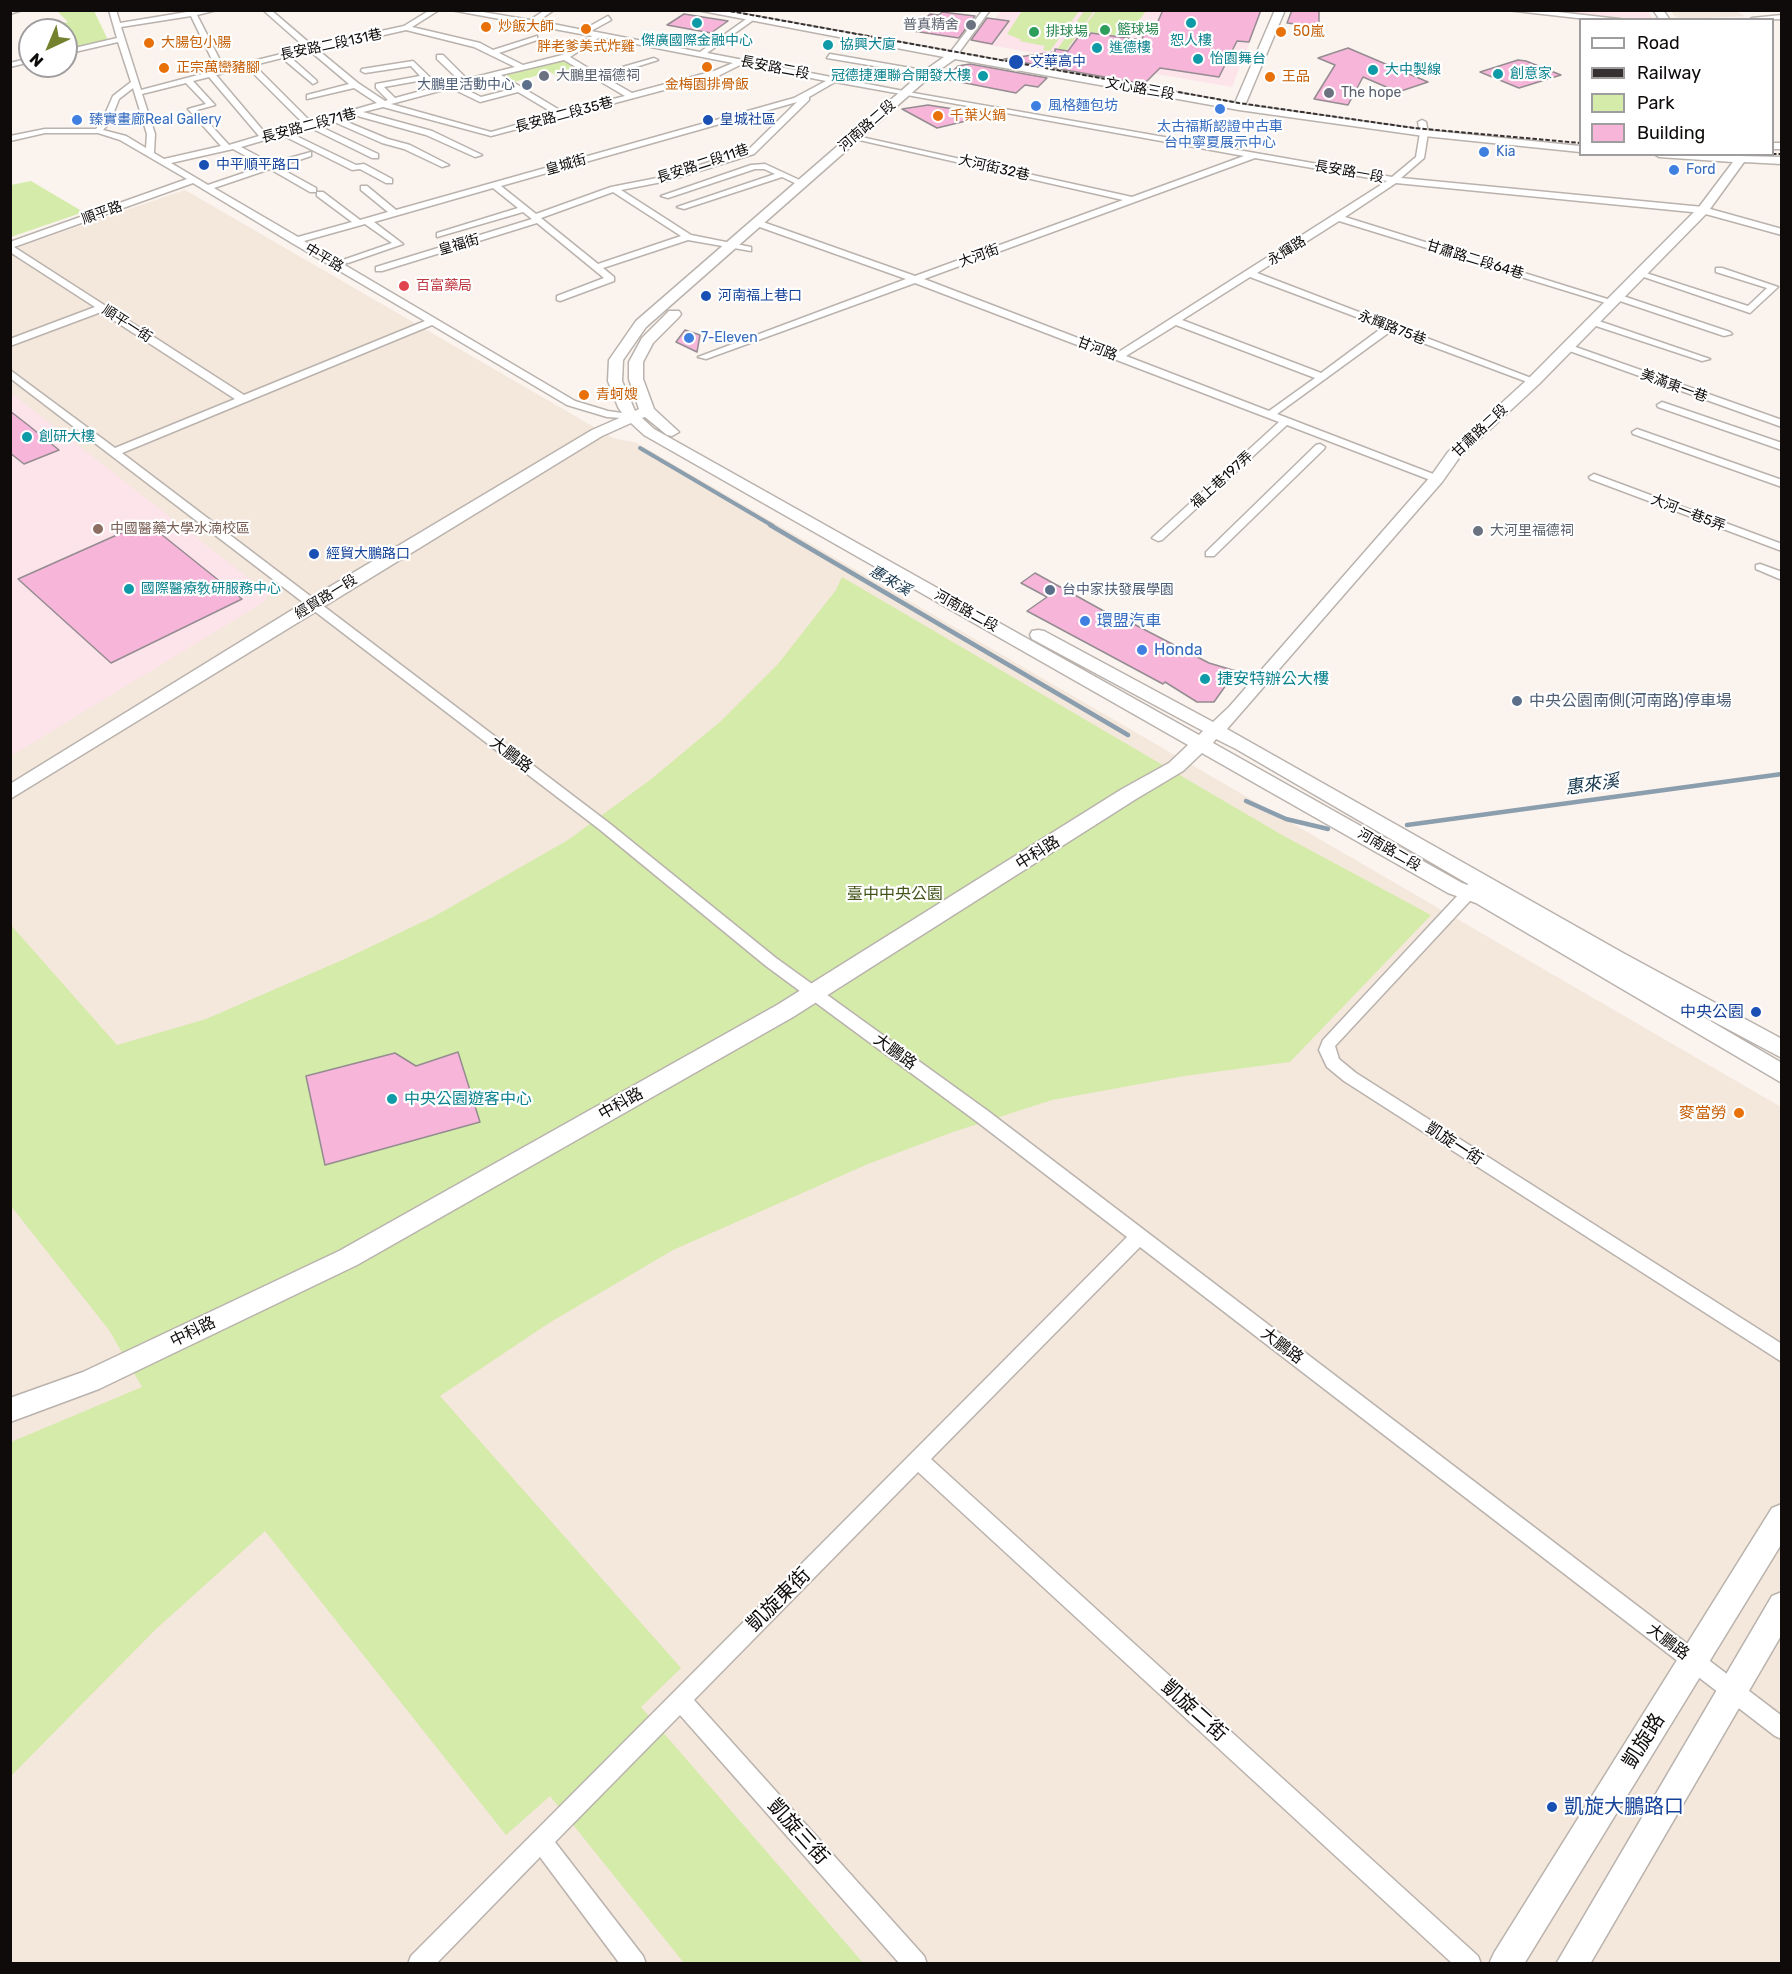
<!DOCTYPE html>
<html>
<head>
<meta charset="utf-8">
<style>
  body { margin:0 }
  #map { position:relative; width:1792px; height:1974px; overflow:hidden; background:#fbf3ee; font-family:Rubik,sans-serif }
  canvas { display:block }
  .frame { position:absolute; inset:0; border:12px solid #0e0b0a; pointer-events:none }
  .legend { position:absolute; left:1579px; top:18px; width:195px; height:138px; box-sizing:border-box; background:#fff; border:2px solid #9f9d9d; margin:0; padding:8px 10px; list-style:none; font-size:18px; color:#0e0b0a }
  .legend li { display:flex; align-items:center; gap:12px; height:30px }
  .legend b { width:30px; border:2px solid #9f9d9d }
  .north { position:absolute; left:18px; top:18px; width:60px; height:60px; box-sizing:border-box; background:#fff; border:2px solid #9f9d9d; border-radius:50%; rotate:224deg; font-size:16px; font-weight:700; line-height:24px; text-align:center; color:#0e0b0a }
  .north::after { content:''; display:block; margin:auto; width:21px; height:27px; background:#74812f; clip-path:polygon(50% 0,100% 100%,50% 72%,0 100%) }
</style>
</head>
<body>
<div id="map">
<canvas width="1792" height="1974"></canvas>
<div class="frame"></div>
<ul class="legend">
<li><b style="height:8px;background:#fff"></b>Road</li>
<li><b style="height:8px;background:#363231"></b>Railway</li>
<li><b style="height:16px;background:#d5eba9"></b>Park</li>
<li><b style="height:16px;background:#f6b5d9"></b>Building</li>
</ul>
<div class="north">N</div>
</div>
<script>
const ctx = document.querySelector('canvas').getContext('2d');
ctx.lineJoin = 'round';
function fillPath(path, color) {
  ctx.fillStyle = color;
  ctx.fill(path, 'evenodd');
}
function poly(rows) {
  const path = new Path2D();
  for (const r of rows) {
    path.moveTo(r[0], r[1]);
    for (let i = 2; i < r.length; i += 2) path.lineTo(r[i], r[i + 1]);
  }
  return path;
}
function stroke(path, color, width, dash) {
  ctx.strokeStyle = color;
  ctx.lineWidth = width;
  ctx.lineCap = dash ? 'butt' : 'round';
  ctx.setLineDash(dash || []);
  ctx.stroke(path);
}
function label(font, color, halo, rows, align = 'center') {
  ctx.font = font + ' Rubik,"Noto Sans TC",sans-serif';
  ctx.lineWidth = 4.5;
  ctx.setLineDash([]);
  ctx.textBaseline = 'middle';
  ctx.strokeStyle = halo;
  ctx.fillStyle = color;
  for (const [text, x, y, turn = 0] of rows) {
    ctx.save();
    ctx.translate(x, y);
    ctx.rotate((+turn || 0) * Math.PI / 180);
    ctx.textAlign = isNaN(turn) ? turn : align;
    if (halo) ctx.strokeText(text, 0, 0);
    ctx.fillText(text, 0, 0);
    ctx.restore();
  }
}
fillPath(poly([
  [1671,11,1736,11,1745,16,1682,19,1675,17],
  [185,190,613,438,637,443,1781,1107,1781,1963,11,1963,10,250]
]), '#f4e7dc');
fillPath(poly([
  [1001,11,1262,11,1232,87,977,43],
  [1537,11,1648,11,1652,18,1645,19],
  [11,393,269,594,264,602,11,756]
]), '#fde3ea');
fillPath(poly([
  [57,11,94,11,108,40,77,49,66,39,66,30,57,30,52,25,68,22],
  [1022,11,1022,10,1079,11,1050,51,1043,50,1045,46,1019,41,1022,40,1007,34],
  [1084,11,1094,11,1063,55,1054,54],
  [1096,11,1096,10,1146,11,1127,37,1081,31],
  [563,58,594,76,569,83,550,72,510,83,496,74],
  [31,181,80,210,78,214,11,237,11,185],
  [842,577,1282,835,1431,915,1290,1062,1184,1076,1052,1100,953,1132,868,1164,673,1250,549,1323,440,1396,681,1668,641,1707,864,1964,684,1963,550,1796,506,1835,265,1531,156,1629,11,1776,11,1442,142,1387,109,1330,11,1206,10,924,117,1045,206,1019,347,958,435,916,568,840,650,780,721,721,778,664,836,590]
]), '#d5eba9');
stroke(poly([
  [640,448,773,526]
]), '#8b9eae', 4);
stroke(poly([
  [770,525,1128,735],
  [1246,801,1286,819,1328,829],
  [1407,825,1782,774]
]), '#8b9eae', 4.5);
const building = poly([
  [1163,10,1261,10,1249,42,1237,41,1219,77,1160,68,1144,84,1004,59,1055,52,1055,49,1068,51,1079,36,1089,36,1091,33,1141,40,1148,29,1154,30,1163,10],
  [1292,10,1319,10,1319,27,1287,23,1292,10],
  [942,12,975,16,959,38,913,31,930,14,939,15,942,12],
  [684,14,728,21,711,33,667,25,684,14],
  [987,18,1009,21,992,44,971,40,987,18],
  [1348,48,1428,82,1398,92,1363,77,1348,105,1314,99,1335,65,1318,58,1348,48],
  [1518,60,1526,61,1561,75,1519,88,1480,72,1518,60],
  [970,64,1047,78,1038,87,1025,85,1016,93,945,79,958,66,970,64],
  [928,105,954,109,970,120,937,128,902,109,928,105],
  [685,330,700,335,697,352,676,342,685,330],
  [10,411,28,425,59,450,24,464,10,453,10,411],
  [146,522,242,599,111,663,18,579,146,522],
  [1035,573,1120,620,1122,618,1209,663,1236,671,1214,702,1197,702,1165,682,1163,684,1027,611,1047,597,1021,583,1035,573],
  [458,1052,480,1122,325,1165,306,1076,395,1053,416,1066,458,1052]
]);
fillPath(building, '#f6b5d9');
stroke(building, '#948c90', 1.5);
const street = poly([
  [10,10,22,10,10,14,10,10],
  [109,10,116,10,120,23,193,11,217,10,197,15,224,68,306,48,263,10,271,10,313,46,404,26,430,10,439,10,412,27,480,43,493,50,537,36,537,40,499,53,523,65,562,55,592,36,451,10,471,10,530,20,545,10,554,10,538,21,583,30,608,16,611,20,591,31,700,52,749,17,752,21,707,53,919,94,1392,177,1416,157,1420,133,1418,122,1422,120,1426,122,1428,133,1424,158,1401,178,1703,207,1782,229,1782,235,1702,213,1396,183,1345,217,1617,302,1609,304,1339,221,1257,273,1539,381,1530,383,1391,331,1277,414,1441,477,1441,481,1433,481,1287,425,1162,540,1158,541,1152,538,1154,536,1279,422,915,283,706,359,698,357,906,279,754,225,754,221,760,221,915,276,1123,200,855,139,851,137,852,135,1132,197,1244,156,835,82,809,97,809,100,754,154,667,181,621,190,691,235,751,247,751,251,688,240,603,268,614,277,614,281,560,301,557,300,557,296,604,278,537,223,382,271,376,271,376,267,532,219,523,212,437,237,437,233,518,208,493,188,374,222,403,244,348,263,340,261,392,243,365,224,304,241,575,401,608,411,636,415,636,419,607,417,567,405,432,325,122,453,609,823,776,958,988,1111,1782,1716,1782,1739,1775,1736,1140,1247,931,1459,1478,1956,1481,1964,1453,1964,918,1472,694,1700,924,1956,927,1964,900,1964,680,1715,555,1842,643,1956,646,1964,620,1964,540,1857,436,1964,408,1964,411,1956,1127,1237,976,1121,766,966,599,829,10,378,10,370,115,448,235,399,101,312,10,346,10,339,95,307,10,252,10,242,187,179,120,140,98,133,45,133,10,141,10,136,45,129,96,129,102,121,113,96,131,82,118,42,66,54,66,50,117,38,109,10],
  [191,16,217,70,141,90,121,27,191,16],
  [406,30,474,47,515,67,467,79,443,55,437,55,437,59,460,81,439,86,413,61,362,69,361,71,365,73,411,66,420,76,376,84,376,88,388,100,385,101,358,83,318,50,406,30],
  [600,37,733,63,714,71,632,93,604,77,658,60,654,58,598,74,570,57,600,37],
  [310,51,349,84,307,95,307,99,354,88,377,103,311,122,254,65,282,58,313,84,317,82,316,80,289,56,310,51],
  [564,60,625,96,563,112,501,75,564,60],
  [742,64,826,81,794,98,396,210,367,186,361,186,361,190,388,212,360,220,323,192,317,192,317,196,352,222,298,237,214,188,270,169,310,192,316,192,316,188,278,167,311,156,311,152,271,163,241,147,282,135,352,170,360,169,386,183,392,183,392,179,364,164,356,165,290,133,309,127,372,158,378,158,378,154,317,125,332,121,382,143,404,149,442,167,449,165,410,145,388,139,340,119,354,115,426,135,475,157,482,155,432,131,363,112,383,107,491,136,720,75,742,64],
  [247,67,304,124,266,134,216,75,247,67],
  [209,77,259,136,229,145,197,110,215,105,193,81,209,77],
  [493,77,512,89,481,97,459,86,493,77],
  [423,80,432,88,395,98,384,87,423,80],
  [186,83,206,104,188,109,221,146,164,159,154,153,155,134,142,94,186,83],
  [133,88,147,134,146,148,126,136,103,130,110,122,119,99,133,88],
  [451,88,480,102,518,92,555,114,491,132,391,104,451,88],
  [797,102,748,150,662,177,611,187,536,214,501,186,797,102],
  [233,149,264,166,208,185,171,163,233,149],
  [1255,158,1387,181,1117,353,924,279,1255,158],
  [193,183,292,243,425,321,244,395,14,247,193,183],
  [613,192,681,236,598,264,541,218,613,192],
  [1250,277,1383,327,1321,373,1182,320,1250,277],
  [1176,325,1315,378,1269,411,1126,356,1176,325],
  [983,10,990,10,955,58,949,58,949,54,983,10],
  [1507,10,1540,10,1628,20,1595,20,1507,10],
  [1782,15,1782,19,1749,20,1752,18,1782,15],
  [830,54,928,71,932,73,928,75,827,58,830,54],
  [30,58,30,62,10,67,10,63,30,58],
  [765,164,806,183,799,185,782,177,684,209,677,207,775,174,764,169,755,169,668,198,661,196,751,165,765,164],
  [1716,268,1722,268,1778,287,1750,313,1635,274,1643,272,1748,306,1767,288,1716,272,1716,268],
  [1617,294,1730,332,1732,334,1724,336,1614,299,1614,295,1617,294],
  [1590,320,1596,320,1710,359,1702,361,1590,324,1590,320],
  [1564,345,1570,345,1782,420,1782,427,1564,349,1564,345],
  [1662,402,1782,443,1782,450,1658,407,1657,405,1662,402],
  [1637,429,1782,480,1782,487,1633,434,1632,432,1637,429],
  [1320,444,1325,447,1324,449,1214,556,1206,556,1206,552,1316,445,1320,444],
  [1594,474,1782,544,1782,551,1590,479,1589,477,1594,474],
  [1760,564,1782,572,1782,580,1756,569,1756,565,1760,564],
  [1477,879,1484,884,1482,888,1335,1046,1339,1059,1356,1073,1782,1344,1782,1362,1344,1081,1327,1067,1319,1050,1323,1040,1472,880,1477,879]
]);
const secondary = poly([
  [697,10,721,10,1235,103,1275,10,1285,10,1245,105,1424,130,1580,146,1580,152,1424,136,1239,110,955,59,932,75,646,327,623,360,622,381,635,411,639,409,629,379,629,362,642,338,669,311,679,311,681,314,679,317,653,343,643,362,643,379,654,409,679,432,672,436,667,435,645,417,642,418,654,429,1199,735,1203,731,1032,639,1030,635,1032,631,1038,630,1044,631,1213,722,1229,707,1431,476,1448,452,1529,378,1699,207,1733,162,1659,157,1654,154,1782,157,1782,164,1744,162,1707,213,1539,384,1459,458,1442,482,1227,729,1623,953,1782,1039,1782,1058,1688,1008,1782,1063,1782,1083,1476,903,1448,893,1202,753,1183,771,1136,799,793,1017,357,1265,99,1389,10,1422,10,1398,83,1372,339,1251,777,1005,1122,789,1169,763,1188,745,644,435,631,423,602,436,10,799,10,784,326,589,592,430,624,416,618,407,608,381,609,360,636,321,924,71,944,57,697,10],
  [1216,739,1236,749,1475,888,1462,883,1213,743,1216,739],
  [1653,10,1663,10,1670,20,1660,20,1653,10],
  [1772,143,1782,143,1782,149,1772,149,1772,143],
  [1782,1504,1782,1543,1524,1964,1489,1964,1494,1953,1772,1508,1782,1504],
  [1782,1592,1782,1634,1590,1964,1556,1964,1772,1596,1782,1592]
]);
stroke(street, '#b9b2ad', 3);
stroke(secondary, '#b9b2ad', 3);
fillPath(street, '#fff');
fillPath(secondary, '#fff');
stroke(poly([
  [724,10,1239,103,1414,128,1580,143],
  [1772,154,1782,154]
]), '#363231', 2, [4.5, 2]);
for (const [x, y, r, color] of [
  [697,23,6,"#0f9aa8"],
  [1191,23,6,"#0f9aa8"],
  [971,25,6,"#6b7280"],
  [486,27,6,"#e8710a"],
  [586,29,6,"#e8710a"],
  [1105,30,6,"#2e9e5b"],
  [1034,32,6,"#2e9e5b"],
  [1281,32,6,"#e8710a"],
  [149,43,6,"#e8710a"],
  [828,45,6,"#0f9aa8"],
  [1097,48,6,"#0f9aa8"],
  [1198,59,6,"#0f9aa8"],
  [1016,62,8,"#1a4fb4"],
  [707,67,6,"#e8710a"],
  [164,68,6,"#e8710a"],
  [1373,70,6,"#0f9aa8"],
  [1498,74,6,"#0f9aa8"],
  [544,76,6,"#6b7280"],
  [983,76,6,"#0f9aa8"],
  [1270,77,6,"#e8710a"],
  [527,85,6,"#5c6f8a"],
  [1329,93,6,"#6b7280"],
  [1036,106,6,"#3f7fe0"],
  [1220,109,6,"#3f7fe0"],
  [938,116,6,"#e8710a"],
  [77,120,6,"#3f7fe0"],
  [708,120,6,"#1a4fb4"],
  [1484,152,6,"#3f7fe0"],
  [204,165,6,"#1a4fb4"],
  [1674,170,6,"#3f7fe0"],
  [404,286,6,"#e0444e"],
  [706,296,6,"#1a4fb4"],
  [689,338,6,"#3f7fe0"],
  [584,395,6,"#e8710a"],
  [27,437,6,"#0f9aa8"],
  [98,529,6,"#8d6e63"],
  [1478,531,6,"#6b7280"],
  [314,554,6,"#1a4fb4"],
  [129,589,6,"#0f9aa8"],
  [1050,590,6,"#5c6f8a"],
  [1085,621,6,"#3f7fe0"],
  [1142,650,6,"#3f7fe0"],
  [1205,679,6,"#0f9aa8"],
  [1517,701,6,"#5c6f8a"],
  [1756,1012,6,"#1a4fb4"],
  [392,1099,6,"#0f9aa8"],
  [1739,1113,6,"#e8710a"],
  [1552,1807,6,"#1a4fb4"]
]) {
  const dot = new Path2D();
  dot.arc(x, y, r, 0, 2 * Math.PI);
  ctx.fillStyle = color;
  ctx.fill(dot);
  stroke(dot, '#fff', 2);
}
label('14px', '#5b616d', '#fff', [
  ["普真精舍",959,25,"right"],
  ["大鵬里福德祠",556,76],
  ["The hope",1341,93],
  ["大河里福德祠",1490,531]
], 'left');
label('14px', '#c56008', '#fff', [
  ["炒飯大師",498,27],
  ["50嵐",1293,32],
  ["大腸包小腸",161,43],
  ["胖老爹美式炸雞",586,47,"center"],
  ["正宗萬巒豬腳",176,68],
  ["王品",1282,77],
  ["金梅園排骨飯",707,85,"center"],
  ["千葉火鍋",950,116],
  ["青蚵嫂",596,395]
], 'left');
label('14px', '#27864d', '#fff', [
  ["籃球場",1117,30],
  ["排球場",1046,32]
], 'left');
label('14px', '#0d838f', '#fff', [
  ["傑廣國際金融中心",697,41,"center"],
  ["恕人樓",1191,41,"center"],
  ["協興大廈",840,45],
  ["進德樓",1109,48],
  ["怡園舞台",1210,59],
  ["大中製線",1385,70],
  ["創意家",1510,74],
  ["冠德捷運聯合開發大樓",971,76,"right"],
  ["創研大樓",39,437],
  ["國際醫療敎研服務中心",141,589]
], 'left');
label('14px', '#0e0b0a', '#fff', [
  ["長安路二段131巷",331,45,-12],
  ["長安路二段",775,68,11],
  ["文心路三段",1140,89,10],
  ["長安路二段35巷",564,115,-15],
  ["長安路二段71巷",309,126,-15],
  ["河南路二段",867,126,-41],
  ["長安路二段11巷",703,164,-18],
  ["皇城街",566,165,-16],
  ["大河街32巷",994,168,13],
  ["長安路一段",1349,172,10],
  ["順平路",102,213,-20],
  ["皇福街",459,245,-16],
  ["永輝路",1287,251,-32],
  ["大河街",979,256,-20],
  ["中平路",324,258,31],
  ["甘肅路二段64巷",1475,260,17],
  ["順平一街",127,324,33],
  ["永輝路75巷",1392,328,21],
  ["甘河路",1097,349,21],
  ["美滿東一巷",1674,386,20],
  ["甘肅路二段",1480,431,-43],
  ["福上巷197弄",1222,480,-42],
  ["大河一巷5弄",1688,513,21],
  ["經貿路一段",326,597,-32],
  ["河南路二段",966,611,29],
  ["河南路二段",1389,850,30]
]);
label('14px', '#164399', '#fff', [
  ["文華高中",1030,62],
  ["皇城社區",720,120],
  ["中平順平路口",216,165],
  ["河南福上巷口",718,296],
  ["經貿大鵬路口",326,554]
], 'left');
label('14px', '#4e5e75', '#fff', [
  ["大鵬里活動中心",515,85],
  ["台中家扶發展學園",1062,590,"left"]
], 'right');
label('14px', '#366cbe', '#fff', [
  ["風格麵包坊",1048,106],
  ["臻實畫廊Real Gallery",89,120],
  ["太古福斯認證中古車",1220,127,"center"],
  ["台中寧夏展示中心",1220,143,"center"],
  ["Kia",1496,152],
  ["Ford",1686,170],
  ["7-Eleven",701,338]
], 'left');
label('14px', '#be3a42', '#fff', [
  ["百富藥局",416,286]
], 'left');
label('14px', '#785e54', '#fff', [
  ["中國醫藥大學水湳校區",110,529]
], 'left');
label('italic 15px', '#15364d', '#fff', [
  ["惠來溪",890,581,30]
]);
label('16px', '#366cbe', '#fff', [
  ["環盟汽車",1097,621],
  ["Honda",1154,650]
], 'left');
label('16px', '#0d838f', '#fff', [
  ["捷安特辦公大樓",1217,679],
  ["中央公園遊客中心",404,1099]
], 'left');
label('16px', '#4e5e75', '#fff', [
  ["中央公園南側(河南路)停車場",1529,701]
], 'left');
label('16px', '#0e0b0a', '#fff', [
  ["大鵬路",511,755,37],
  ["中科路",1038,853,-32],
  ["大鵬路",895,1052,36],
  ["中科路",621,1104,-29],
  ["凱旋一街",1454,1144,33],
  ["中科路",193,1332,-26],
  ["大鵬路",1282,1346,37],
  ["大鵬路",1668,1642,37]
]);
label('16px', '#435419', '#fff', [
  ["臺中中央公園",895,894]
]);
label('16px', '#164399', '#fff', [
  ["中央公園",1744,1012]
], 'right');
label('16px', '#c56008', '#fff', [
  ["麥當勞",1727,1113]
], 'right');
label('italic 18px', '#15364d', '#fff', [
  ["惠來溪",1592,785,-8]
]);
label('20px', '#0e0b0a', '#fff', [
  ["凱旋東街",779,1600,-45],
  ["凱旋二街",1194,1711,42],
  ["凱旋路",1644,1741,-58],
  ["凱旋三街",798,1832,48]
]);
label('20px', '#164399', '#fff', [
  ["凱旋大鵬路口",1564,1807]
], 'left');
</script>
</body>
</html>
